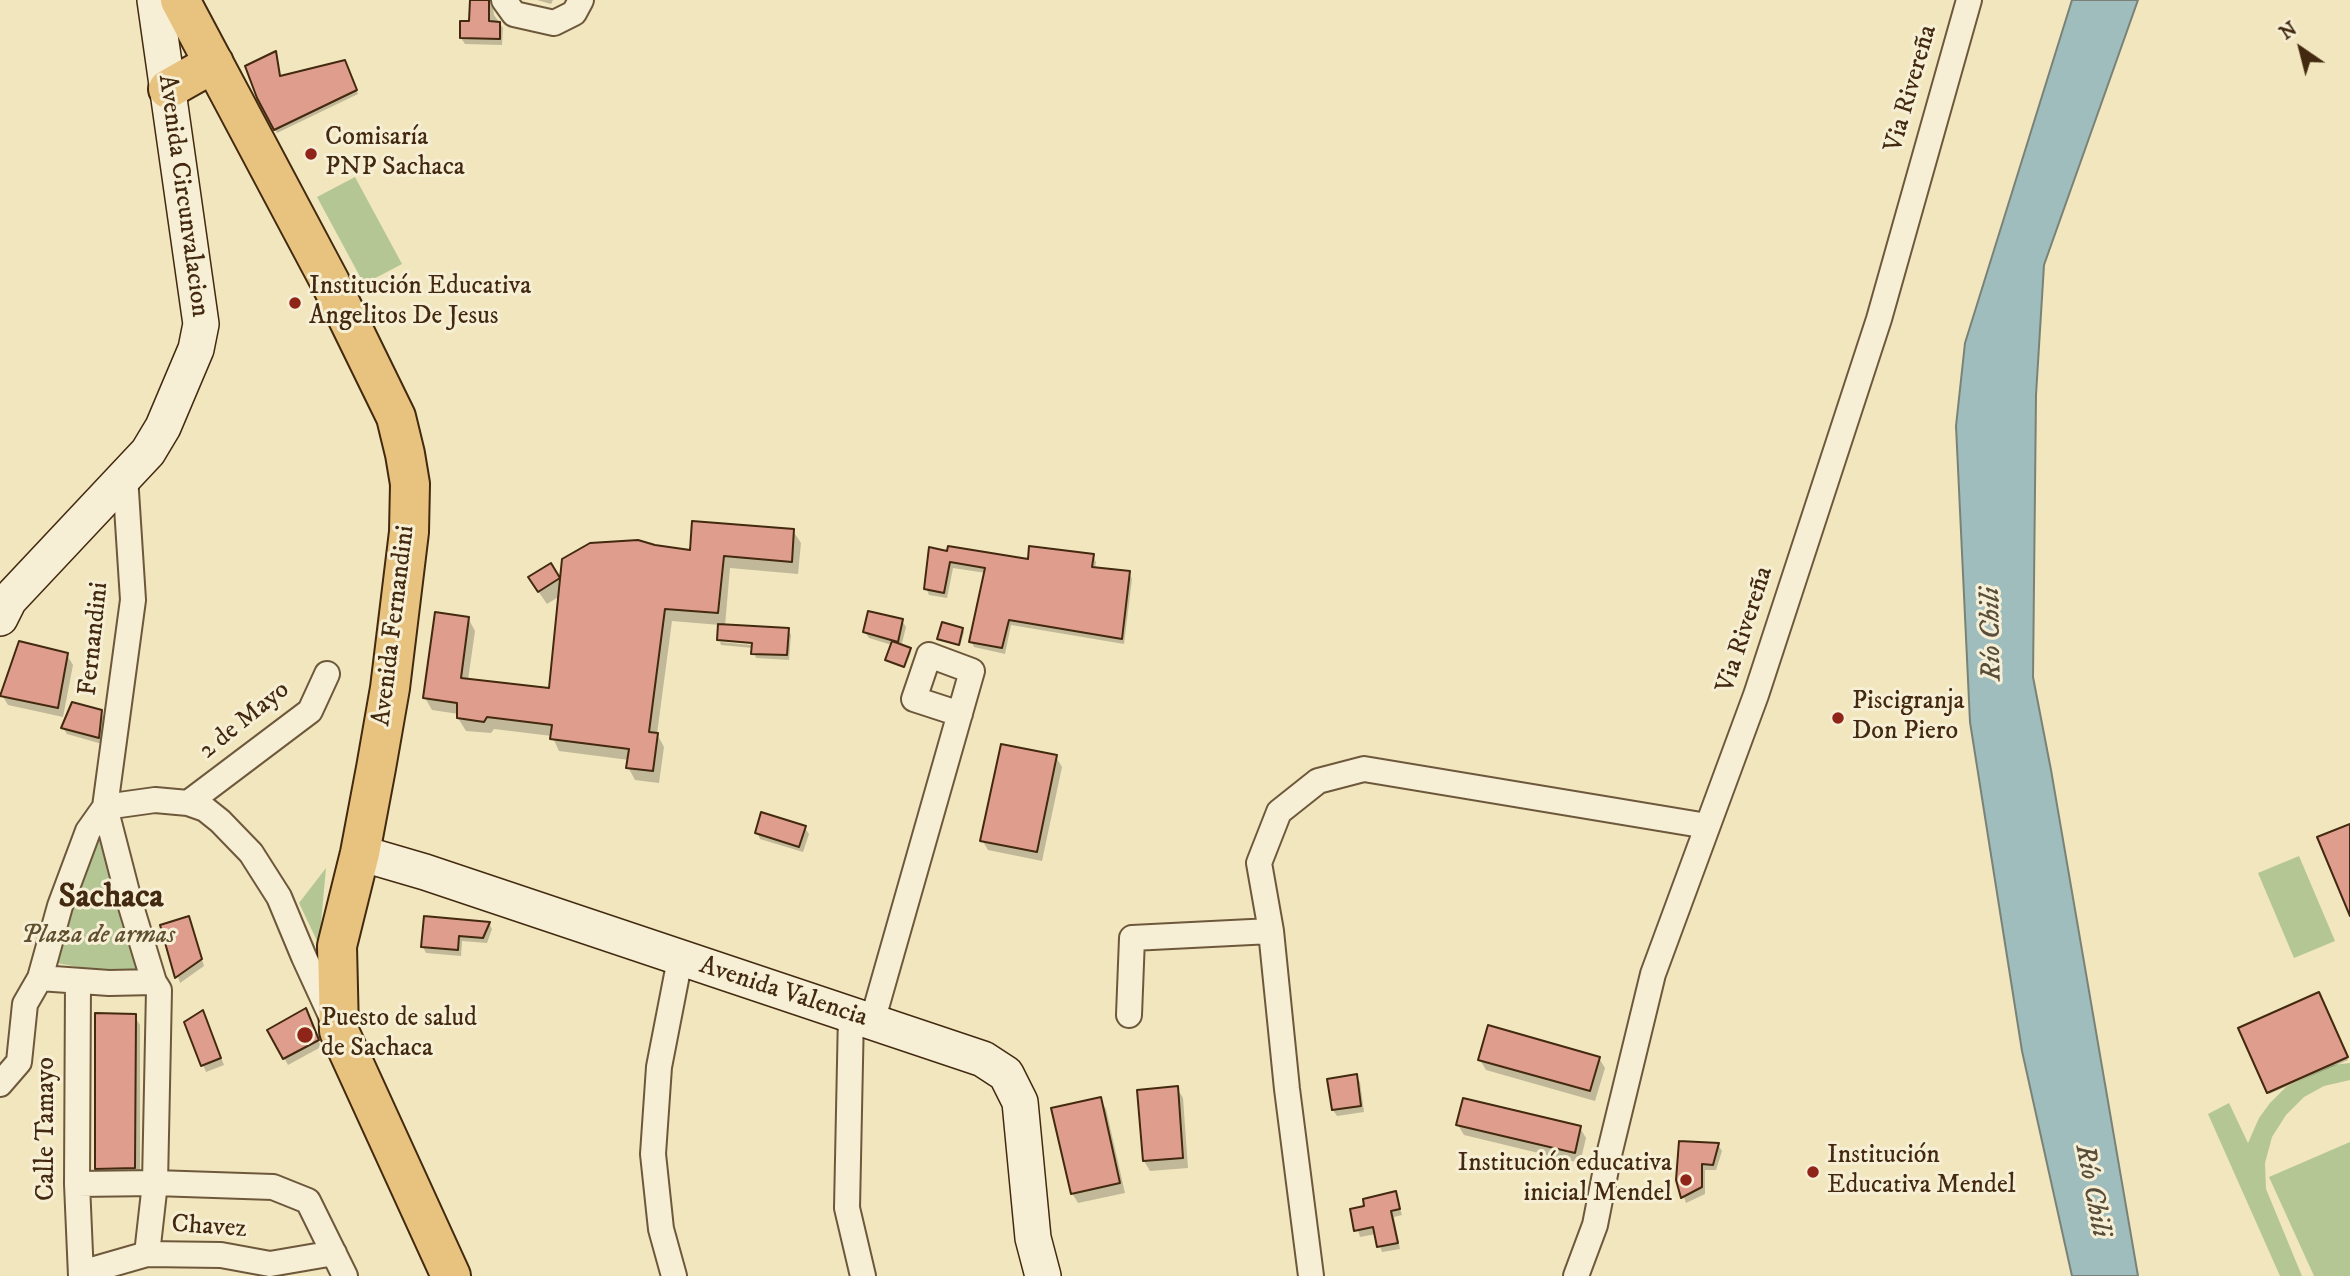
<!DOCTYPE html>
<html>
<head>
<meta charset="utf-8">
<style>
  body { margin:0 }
  #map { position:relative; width:2350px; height:1276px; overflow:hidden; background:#f1e6be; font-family:"IM FELL DW Pica",serif }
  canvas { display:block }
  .north { position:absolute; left:2266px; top:14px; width:70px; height:70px; -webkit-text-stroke:5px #f6efd5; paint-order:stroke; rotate:325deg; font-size:19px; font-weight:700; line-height:28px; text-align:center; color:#42290f }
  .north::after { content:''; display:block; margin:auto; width:24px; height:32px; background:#42290f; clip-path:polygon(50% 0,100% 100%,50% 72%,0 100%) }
</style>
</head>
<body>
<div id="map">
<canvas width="2350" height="1276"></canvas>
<div class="north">N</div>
</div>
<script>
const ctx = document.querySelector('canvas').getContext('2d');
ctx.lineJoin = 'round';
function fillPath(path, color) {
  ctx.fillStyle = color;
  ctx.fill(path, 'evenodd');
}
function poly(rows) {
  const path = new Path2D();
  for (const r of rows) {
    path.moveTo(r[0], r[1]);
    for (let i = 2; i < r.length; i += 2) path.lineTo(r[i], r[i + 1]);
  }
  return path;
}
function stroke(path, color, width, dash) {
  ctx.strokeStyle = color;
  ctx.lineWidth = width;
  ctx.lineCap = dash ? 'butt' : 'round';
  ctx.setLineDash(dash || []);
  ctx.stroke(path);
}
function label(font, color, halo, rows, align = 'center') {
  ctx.font = font + ' "IM FELL DW Pica",serif';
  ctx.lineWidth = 6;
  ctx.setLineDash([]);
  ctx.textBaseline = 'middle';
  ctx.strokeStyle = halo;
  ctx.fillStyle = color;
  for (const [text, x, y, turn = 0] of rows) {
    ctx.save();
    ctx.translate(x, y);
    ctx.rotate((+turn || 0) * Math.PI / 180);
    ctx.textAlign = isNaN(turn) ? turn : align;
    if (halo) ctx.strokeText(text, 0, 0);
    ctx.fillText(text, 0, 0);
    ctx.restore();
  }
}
fillPath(poly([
  [355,177,402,264,364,284,317,197],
  [93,838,101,838,140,971,88,969,57,963],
  [2299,856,2335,941,2294,958,2258,873],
  [326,868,319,945,299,903],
  [2350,1063,2350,1080,2324,1086,2304,1097,2286,1115,2272,1137,2265,1163,2266,1189,2302,1276,2280,1276,2208,1114,2229,1103,2248,1143,2259,1118,2270,1103,2286,1087,2333,1065],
  [2350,1142,2350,1276,2314,1276,2269,1177]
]), '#b5c695');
const water = poly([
  [2072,0,2138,0,2044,265,2036,395,2033,677,2051,770,2138,1276,2072,1276,2022,1051,1970,722,1956,426,1965,343,2072,0]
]);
fillPath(water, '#9fbdbc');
stroke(water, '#7a8277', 2);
fillPath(poly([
  [472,0,492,0,494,15,503,28,502,45,465,44,461,38,471,23],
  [537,0,553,0,551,4],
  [275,53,281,78,346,66,358,94,277,133,258,97],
  [793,531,801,543,798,574,730,568,725,626,788,630,791,635,789,660,756,658,753,648,721,645,720,642,761,646,761,642,719,639,719,641,718,640,720,625,672,621,657,734,664,747,659,783,635,780,628,767,629,760,559,751,552,736,494,729,491,733,466,731,458,718,459,714,432,710,425,698,468,618,475,631,468,680,550,690,560,596,547,604,538,591,550,565,562,583,654,547,691,552],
  [931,549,1029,561,1093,556,1096,562,1095,569,1129,573,1132,579,1124,644,1011,625,1005,654,974,647,971,641,986,573,953,568,947,598,929,595,926,588],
  [902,621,906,627,901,647,911,652,905,668,887,660,892,645,869,638,865,632],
  [962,629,964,632,960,646,941,641,939,639],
  [67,655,73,665,63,717,8,705,2,695],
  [100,711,104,718,102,744,67,734,63,728],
  [1056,757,1062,767,1042,861,988,850,982,840],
  [805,828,809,834,803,852,760,839,757,832],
  [189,918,204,966,180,983,162,926],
  [489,923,492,929,487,943,462,941,461,956,426,953,423,947],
  [2318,994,2348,1060,2269,1094,2240,1029],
  [134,1015,140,1025,140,1178,102,1179,96,1168],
  [309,1017,321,1047,288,1065,269,1030],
  [205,1018,224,1065,206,1072,186,1023],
  [1599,1058,1605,1068,1595,1101,1486,1070,1480,1060],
  [1356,1076,1360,1082,1364,1112,1337,1116,1333,1110],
  [1177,1088,1183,1098,1188,1168,1150,1171,1144,1161],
  [1100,1099,1106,1109,1125,1193,1078,1203,1072,1193],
  [1458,1125,1580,1128,1586,1138,1580,1163,1464,1135],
  [1718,1145,1722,1151,1716,1170,1705,1170,1705,1194,1686,1203,1678,1180],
  [1395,1193,1402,1215,1394,1217,1400,1249,1382,1252,1376,1234,1360,1237,1352,1210,1366,1207]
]), '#0003');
const building = poly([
  [470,0,489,0,489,21,500,22,500,39,460,38,460,21,469,21,470,0],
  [276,51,280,76,345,60,357,90,274,130,257,98,245,66,276,51],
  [692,521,794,529,792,562,724,556,718,613,665,609,649,732,658,733,653,771,626,768,629,749,550,739,552,725,487,717,484,722,457,718,457,703,423,698,435,612,469,617,461,678,549,688,562,559,590,543,638,540,655,545,690,550,692,521],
  [948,546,1028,559,1029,546,1094,554,1092,567,1130,571,1122,639,1009,620,1002,648,969,642,985,568,950,562,944,593,924,589,929,547,947,551,948,546],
  [551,563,560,578,538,592,528,577,551,563],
  [868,611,903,619,898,642,863,632,868,611],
  [942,622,963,628,959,645,937,639,942,622],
  [718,624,789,628,787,655,751,654,752,643,717,640,718,624],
  [19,641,68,653,58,708,0,696,19,641],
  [892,641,911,648,904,667,885,660,892,641],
  [72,702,102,710,99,738,61,728,72,702],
  [1001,744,1057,755,1037,852,980,841,1001,744],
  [761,812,806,826,799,847,755,833,761,812],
  [2350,824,2350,916,2317,837,2350,824],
  [189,916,202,959,175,978,160,925,189,916],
  [424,916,490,922,483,938,459,936,458,950,421,947,424,916],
  [2319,992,2348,1057,2267,1093,2238,1028,2319,992],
  [306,1008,319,1040,283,1059,267,1030,306,1008],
  [203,1010,221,1058,201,1066,184,1022,203,1010],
  [95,1013,136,1014,135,1168,95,1169,95,1013],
  [1488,1025,1600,1057,1590,1091,1478,1060,1488,1025],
  [1357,1074,1361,1106,1332,1110,1327,1079,1357,1074],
  [1178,1086,1183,1158,1143,1161,1137,1090,1178,1086],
  [1101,1097,1120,1183,1071,1194,1051,1108,1101,1097],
  [1463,1098,1581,1126,1575,1153,1456,1125,1463,1098],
  [1679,1141,1719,1143,1713,1165,1702,1164,1702,1187,1681,1198,1676,1180,1679,1141],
  [1396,1191,1400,1209,1391,1211,1398,1243,1377,1247,1373,1227,1354,1231,1350,1209,1364,1206,1363,1199,1396,1191]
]);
fillPath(building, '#df9d8d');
stroke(building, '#42290f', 2);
const street = poly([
  [504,0,514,14,554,23,574,13,581,0],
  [125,476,133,600,105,807,129,900,154,982,159,990,155,1183,147,1254],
  [188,803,310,711,327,674],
  [40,978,109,983,154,982],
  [78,981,77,1184,81,1276],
  [851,1014,847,1208,863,1276],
  [1129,1015,1132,938,1271,931],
  [872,1022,972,671,929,655,914,699,960,714],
  [0,1084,19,1062,25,1004,40,978,60,906,88,831,105,807,155,800,188,803,205,809,220,821,251,853,279,897,304,957,332,1018],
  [77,1184,155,1183,273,1187,308,1201,345,1276],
  [81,1273,147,1254,221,1255,270,1264,334,1253],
  [674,1276,661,1229,653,1154,659,1067,680,959],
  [1311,1276,1287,1089,1271,931,1259,863,1279,812,1318,781,1364,769,1707,826],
  [1576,1276,1595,1225,1608,1159,1653,974,1756,695,1879,319,1969,0]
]);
const secondary = poly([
  [0,618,9,600,148,452,163,427,196,349,201,324,155,0],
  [360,853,425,872,983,1059,1006,1074,1020,1102,1033,1238,1043,1276]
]);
const primary = poly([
  [180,0,330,282,396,417,405,454,410,484,409,532,390,688,376,768,360,853,337,946,339,1031,451,1276],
  [168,89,214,63]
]);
stroke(street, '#6e583b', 28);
stroke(secondary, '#42290f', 38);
stroke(primary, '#42290f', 42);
stroke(street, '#f6efd5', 24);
stroke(secondary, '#f6efd5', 35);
stroke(primary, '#e8c37f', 38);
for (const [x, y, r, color] of [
  [311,154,7,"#8f2418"],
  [295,303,7,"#8f2418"],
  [1838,718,7,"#8f2418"],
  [305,1035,9,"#8f2418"],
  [1813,1172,7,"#8f2418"],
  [1686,1180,7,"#8f2418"]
]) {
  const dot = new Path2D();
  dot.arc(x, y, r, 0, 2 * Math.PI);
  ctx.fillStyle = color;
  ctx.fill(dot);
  stroke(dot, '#f6efd5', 2.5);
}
label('26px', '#42290f', '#f6efd5', [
  ["Via Rivereña",1912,89,-74],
  ["Avenida Circunvalacion",182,196,82],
  ["Avenida Fernandini",395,626,-83],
  ["Via Rivereña",1746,630,-72],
  ["Fernandini",95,639,-84],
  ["2 de Mayo",245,721,-39],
  ["Avenida Valencia",783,993,18],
  ["Calle Tamayo",48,1129,-90],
  ["Chavez",209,1228,4]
]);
label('26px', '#42290f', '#f6efd5', [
  ["Comisaría",325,139],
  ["PNP Sachaca",325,169],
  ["Institución Educativa",309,288],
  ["Angelitos De Jesus",309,318],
  ["Piscigranja",1852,703],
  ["Don Piero",1852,733],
  ["Puesto de salud",321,1020],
  ["de Sachaca",321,1050],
  ["Institución",1827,1157],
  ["Educativa Mendel",1827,1187],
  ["Institución educativa",1672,1165,"right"],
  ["inicial Mendel",1672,1195,"right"]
], 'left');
label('italic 26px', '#5f5030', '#f6efd5', [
  ["Plaza de armas",98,937]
]);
label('italic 28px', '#594e3a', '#f6efd5', [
  ["Río Chili",1993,634,-91],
  ["Río Chili",2091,1191,79]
]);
label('bold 33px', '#42290f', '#f6efd5', [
  ["Sachaca",111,899]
]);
</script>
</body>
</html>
